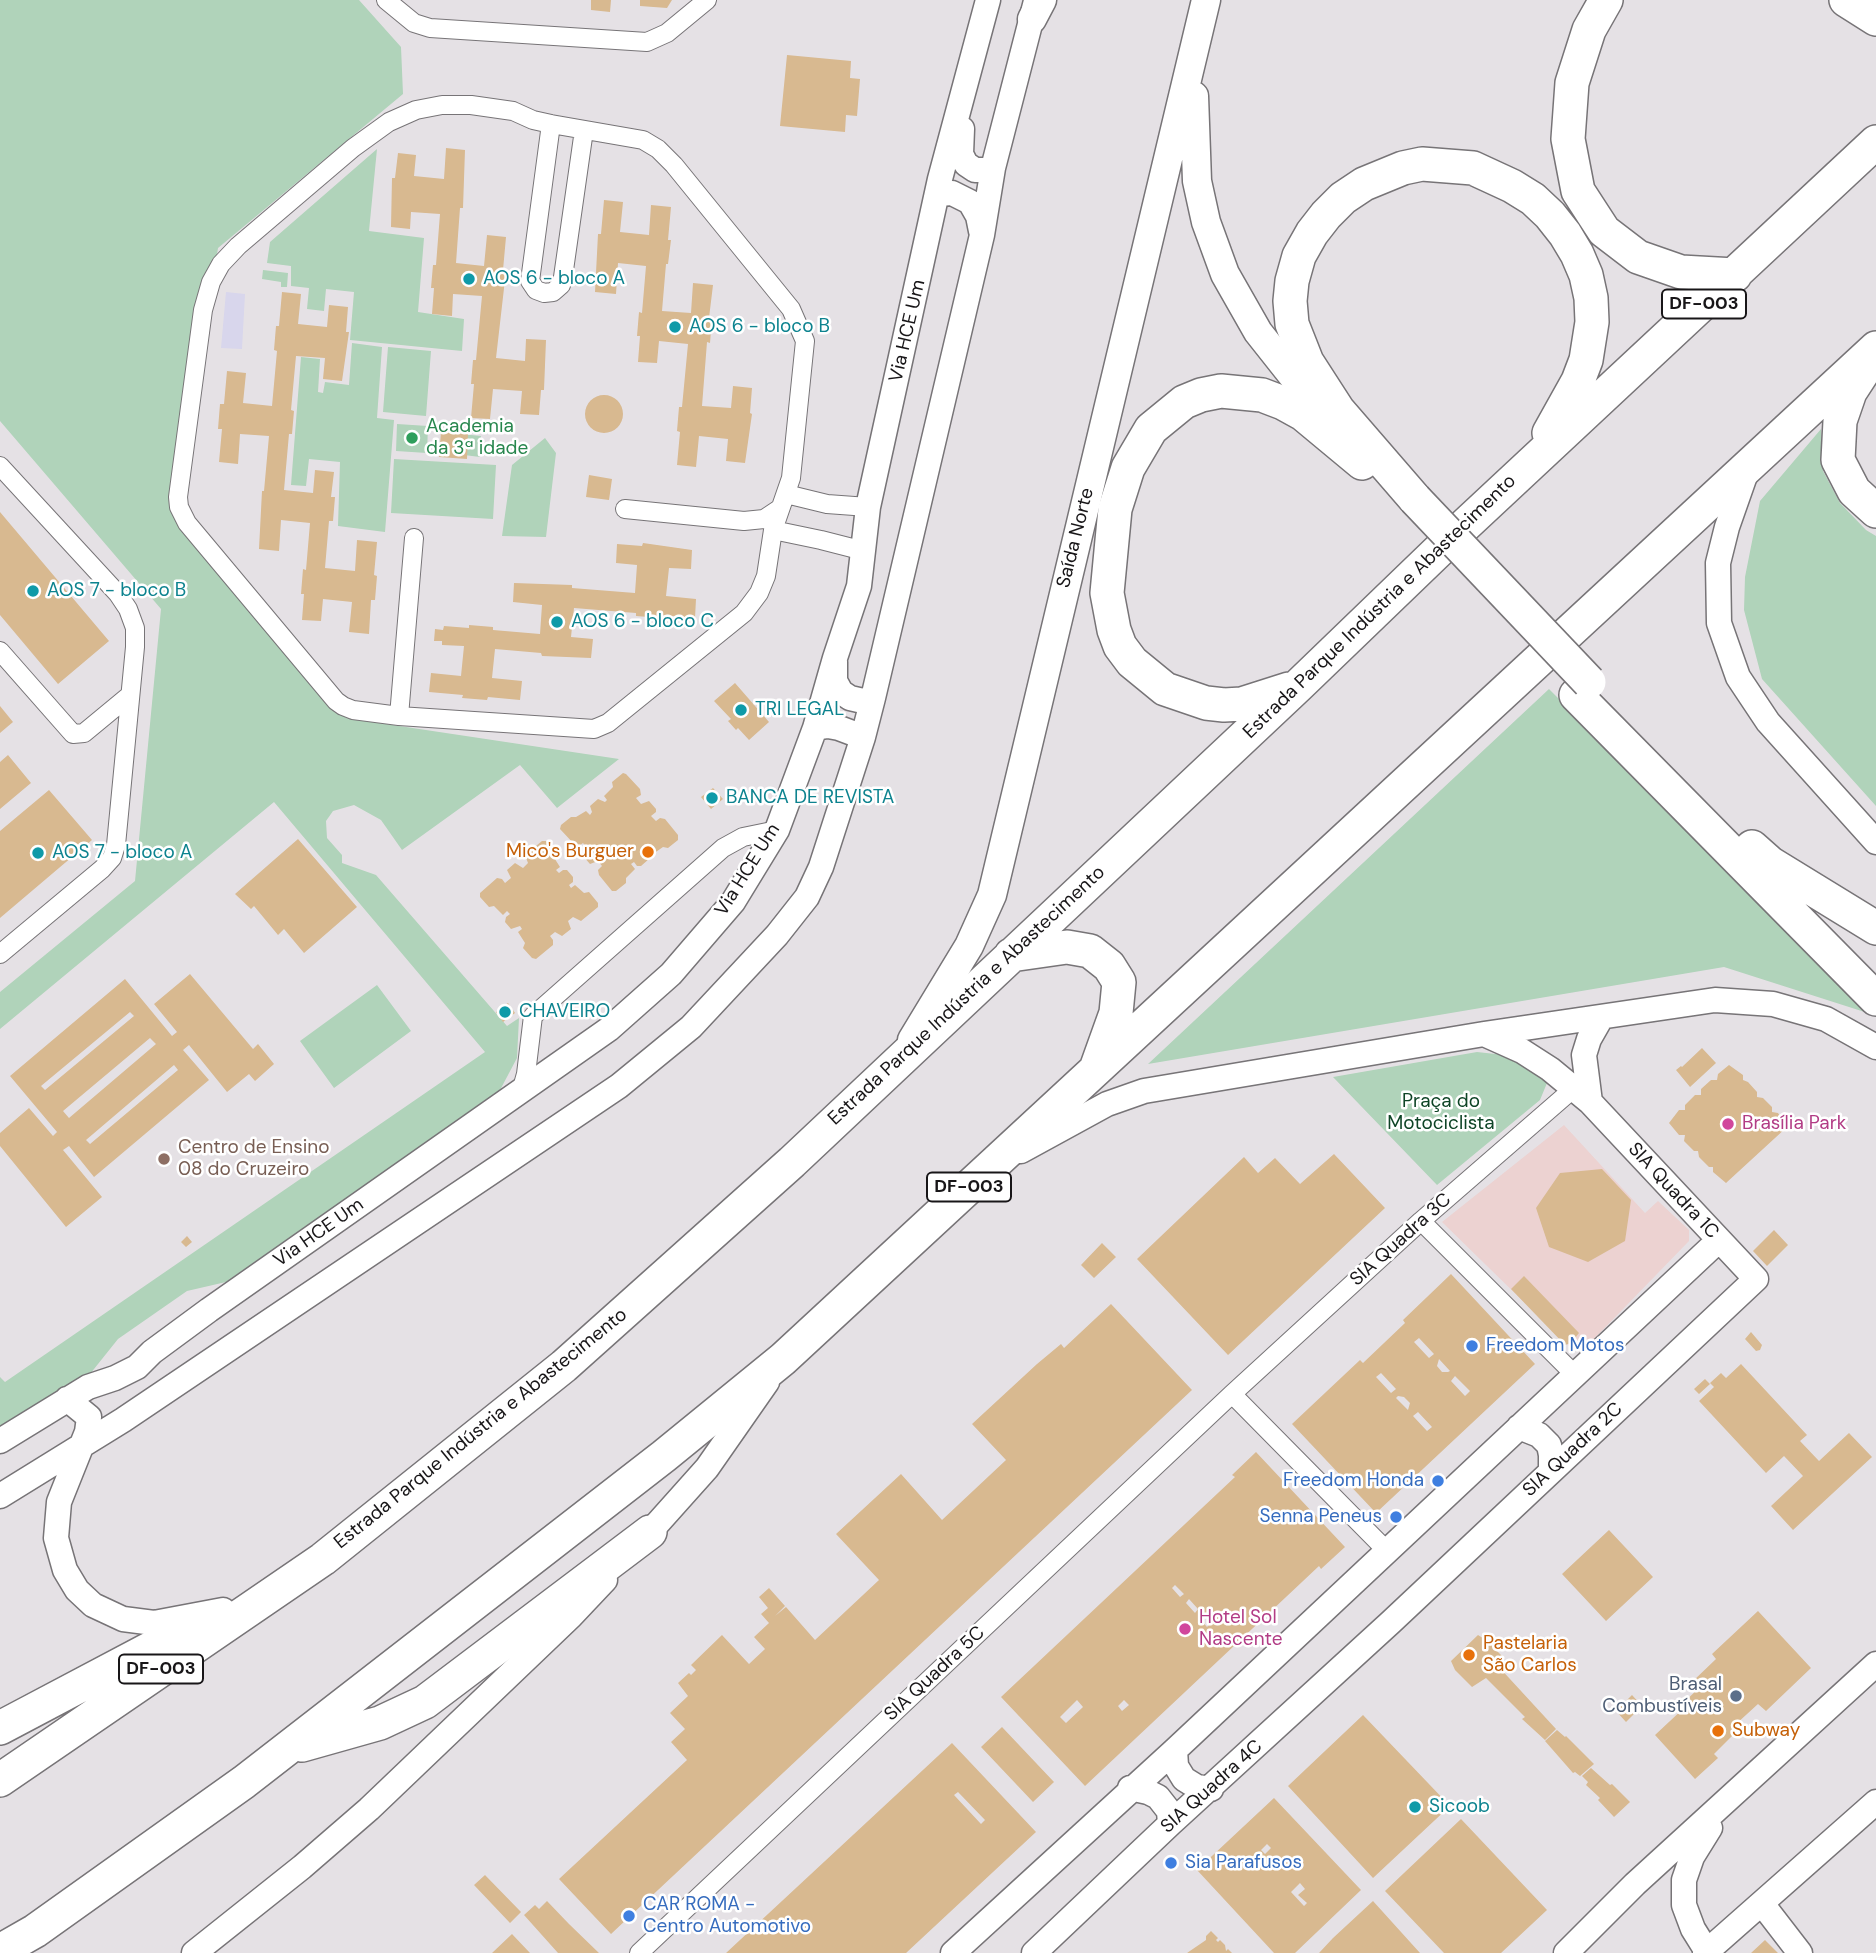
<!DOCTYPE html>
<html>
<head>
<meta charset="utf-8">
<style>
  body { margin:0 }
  canvas { display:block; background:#e5e1e5 }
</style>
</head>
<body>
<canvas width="1876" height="1953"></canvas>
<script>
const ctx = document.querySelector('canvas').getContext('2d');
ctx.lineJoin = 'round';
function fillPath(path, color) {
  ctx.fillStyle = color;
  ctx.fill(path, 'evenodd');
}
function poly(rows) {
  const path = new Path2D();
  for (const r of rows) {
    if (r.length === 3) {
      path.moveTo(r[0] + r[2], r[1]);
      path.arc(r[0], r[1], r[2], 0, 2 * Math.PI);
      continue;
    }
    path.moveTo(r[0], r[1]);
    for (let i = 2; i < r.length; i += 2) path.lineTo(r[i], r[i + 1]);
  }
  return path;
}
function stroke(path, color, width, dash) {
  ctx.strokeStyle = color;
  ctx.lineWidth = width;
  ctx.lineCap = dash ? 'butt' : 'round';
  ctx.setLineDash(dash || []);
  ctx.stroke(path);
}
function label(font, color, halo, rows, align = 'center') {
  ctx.font = font + ' "DM Sans",sans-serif';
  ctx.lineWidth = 5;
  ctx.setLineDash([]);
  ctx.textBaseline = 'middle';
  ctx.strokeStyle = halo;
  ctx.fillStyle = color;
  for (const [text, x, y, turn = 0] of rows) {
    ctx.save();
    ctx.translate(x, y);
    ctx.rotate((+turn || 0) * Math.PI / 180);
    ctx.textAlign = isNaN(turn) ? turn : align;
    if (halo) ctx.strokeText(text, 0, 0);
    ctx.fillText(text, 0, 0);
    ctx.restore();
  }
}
fillPath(poly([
  [1564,1125,1645,1213,1658,1201,1689,1230,1689,1241,1591,1342,1574,1351,1442,1222]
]), '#ecd2d1');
fillPath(poly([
  [226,292,245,294,242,349,221,348]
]), '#d8d6ec');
fillPath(poly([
  [0,0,359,0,401,47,403,94,218,248,179,503,346,718,619,759,557,808,520,765,402,850,381,820,354,805,333,811,326,821,327,838,342,855,342,863,376,875,507,1026,519,1018,517,1058,499,1092,226,1282,187,1291,118,1339,82,1384,0,1428,0,1377,5,1382,485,1052,274,802,0,1029,0,992,135,881,161,609,0,421],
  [377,149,369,231,424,238,418,312,464,319,462,351,350,340,354,292,326,289,324,311,307,309,309,288,291,286,291,266,267,263,270,242],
  [263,270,288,273,287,287,281,287,281,282,262,279],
  [352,343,382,347,377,418,394,420,385,532,338,526,340,462,309,459,306,486,291,485,301,357,320,359,318,392,323,393,325,382,349,385],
  [388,347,431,351,426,416,383,412],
  [397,424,428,426,427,453,396,451],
  [1821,429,1823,471,1840,503,1866,530,1876,536,1876,806,1762,679,1744,610,1745,577,1760,501],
  [451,433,481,436,480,457,448,453],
  [545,438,556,453,546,537,502,536,512,465],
  [394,459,496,465,493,519,391,513],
  [1549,689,1874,1015,1724,967,1148,1064],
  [377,985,411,1031,334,1088,300,1041],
  [1477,1052,1523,1057,1547,1083,1540,1100,1437,1185,1333,1077]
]), '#b0d3ba');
fillPath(poly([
  [591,0,611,0,610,12,591,10],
  [640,0,672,0,667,8,640,6],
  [787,55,851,61,850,78,860,79,857,116,846,115,845,132,780,126],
  [446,148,465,150,463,208,460,208,456,263,484,266,487,235,506,237,503,270,506,271,496,358,525,361,526,339,546,340,544,390,541,390,539,415,520,414,522,391,493,389,490,419,471,418,474,384,471,384,473,360,476,360,482,296,453,294,452,316,432,314,434,288,431,288,433,265,436,265,440,214,411,212,410,229,391,227,392,178,395,178,398,153,416,155,414,176,444,179],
  [604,200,623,202,620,232,649,235,651,205,671,207,668,240,671,240,668,264,666,264,662,311,691,313,693,283,713,285,709,318,712,318,710,343,707,342,702,406,731,408,733,386,752,388,750,413,752,414,745,463,726,461,728,439,699,436,696,467,677,465,680,432,677,431,679,407,682,407,688,344,659,341,657,363,638,362,640,336,637,336,639,312,642,313,646,266,618,263,616,294,595,292,598,234,601,234],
  [282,292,301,294,298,324,327,327,329,305,348,307,346,332,349,332,342,381,323,379,325,358,296,356,291,410,294,411,292,434,289,434,284,490,313,493,315,470,334,472,331,497,335,497,333,521,329,521,325,568,355,571,357,540,377,542,374,575,377,576,375,600,371,600,369,634,349,632,352,602,323,599,321,621,302,620,304,594,301,594,303,569,306,570,310,523,281,520,279,551,259,549,262,491,264,491,269,436,240,434,238,464,219,462,222,429,218,429,220,404,224,404,227,371,246,373,243,403,272,406,277,351,274,350,276,326,279,326],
  [604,414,19],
  [441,432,468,434,467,459,439,457],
  [589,475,612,479,609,500,586,497],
  [0,512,109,641,58,684,0,615],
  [643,543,692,550,691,569,669,568,666,596,696,599,695,618,661,615,661,618,636,616,636,613,574,608,571,637,593,639,591,658,542,656,541,653,495,649,492,678,522,681,520,700,488,697,487,700,462,698,463,695,429,692,431,673,461,676,464,646,442,645,442,641,434,641,435,629,443,630,444,626,469,628,469,625,493,627,493,630,540,634,542,605,513,602,514,583,572,585,572,588,635,593,637,565,616,563,617,544,642,546],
  [735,683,769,722,749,740,738,728,736,730,728,721,731,719,714,701],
  [0,706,13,722,0,733],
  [8,755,31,783,0,809,0,762],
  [623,773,626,774,640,789,641,795,636,798,641,804,649,801,656,809,656,812,651,816,656,821,660,818,665,819,678,835,678,840,668,848,663,847,653,854,649,850,646,852,649,859,641,866,637,866,634,862,631,864,635,869,626,878,626,883,616,891,612,891,599,875,598,870,602,866,598,861,590,864,583,856,587,848,583,843,579,846,574,844,560,829,561,825,571,817,576,817,586,811,590,815,592,812,590,806,598,799,605,802,607,800,604,796,613,787,612,782],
  [713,788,723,799,711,809,701,797],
  [49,790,92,840,0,918,0,831],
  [298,839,357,907,304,953,284,929,278,935,254,906,251,909,235,894],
  [542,841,546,841,555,852,553,856,560,867,556,870,559,873,563,870,567,870,573,877,573,882,569,885,571,888,575,885,584,893,589,892,598,903,598,907,581,921,573,917,568,921,571,929,562,936,555,932,550,936,553,940,553,945,536,959,532,958,523,948,525,943,518,932,522,929,520,926,511,929,505,922,506,917,510,914,507,911,503,915,494,906,489,907,480,897,480,893,497,878,502,879,505,883,511,878,507,870,515,863,523,868,528,863,525,855],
  [190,974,253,1049,258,1044,274,1064,255,1081,249,1074,227,1092,189,1045,183,1050,209,1080,100,1172,94,1177,69,1146,63,1150,102,1197,66,1227,0,1146,0,1133,29,1108,53,1136,57,1132,10,1076,125,979,172,1036,177,1032,154,1004],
  [130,1012,134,1016,45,1090,41,1086],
  [150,1038,156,1044,69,1118,63,1111],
  [174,1065,178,1070,90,1144,86,1140],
  [508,1003,515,1013,503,1022,496,1012],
  [1702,1048,1716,1063,1690,1087,1676,1070,1681,1066,1682,1067],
  [1729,1065,1743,1075,1743,1080,1748,1082,1757,1092,1757,1097,1763,1098,1772,1107,1772,1112,1778,1113,1787,1127,1726,1183,1713,1172,1713,1167,1709,1167,1699,1157,1698,1151,1694,1151,1684,1141,1685,1135,1679,1135,1669,1123,1679,1110,1685,1110,1685,1105,1695,1095,1701,1095,1701,1089,1711,1080,1717,1080,1718,1074],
  [1334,1154,1385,1208,1228,1355,1137,1259,1244,1157,1258,1173,1275,1158,1300,1184],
  [1602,1169,1631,1200,1625,1241,1588,1262,1549,1247,1536,1208,1560,1173],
  [1774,1230,1788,1245,1767,1266,1753,1251],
  [187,1236,192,1242,186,1247,181,1242],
  [1102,1243,1116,1257,1094,1278,1081,1265],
  [1451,1274,1535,1364,1376,1513,1292,1424,1360,1360,1363,1363,1405,1323,1403,1320],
  [1419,1338,1434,1354,1429,1358,1414,1342],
  [1439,1359,1450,1371,1448,1372,1442,1372,1437,1366],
  [1381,1373,1396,1389,1391,1393,1376,1377],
  [1455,1376,1470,1391,1465,1396,1451,1381],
  [1398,1396,1404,1397,1410,1403,1408,1410,1396,1398],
  [1418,1412,1432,1427,1427,1431,1413,1416],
  [1524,1276,1579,1333,1571,1343,1565,1345,1511,1289],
  [1111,1304,1192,1390,611,1934,559,1879,687,1760,671,1742,685,1729,670,1713,688,1696,678,1683,689,1673,691,1675,696,1670,691,1665,722,1635,749,1664,765,1649,754,1637,769,1623,761,1614,768,1608,759,1597,769,1588,785,1606,775,1616,786,1607,815,1640,879,1580,836,1534,901,1474,942,1520,1006,1460,972,1424,1037,1364,1061,1344,1064,1348],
  [1751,1332,1762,1345,1760,1350,1756,1351,1745,1339],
  [1741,1364,1807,1435,1800,1441,1819,1461,1849,1433,1872,1457,1793,1530,1771,1506,1803,1476,1784,1456,1766,1473,1699,1401,1714,1387,1710,1383,1721,1373,1726,1378],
  [1705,1379,1710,1384,1699,1394,1694,1389],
  [1256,1452,1345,1547,1321,1569,1319,1566,1085,1786,1001,1697,1235,1477,1232,1475],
  [1175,1585,1184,1594,1180,1597,1172,1588],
  [1189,1599,1198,1609,1195,1613,1186,1603],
  [1202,1614,1211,1623,1207,1627,1198,1617],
  [1077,1700,1083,1707,1066,1723,1060,1717],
  [1124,1700,1129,1705,1122,1711,1118,1706],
  [1609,1530,1653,1577,1606,1621,1562,1574],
  [1758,1611,1811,1668,1766,1711,1758,1704,1735,1725,1739,1729,1714,1754,1718,1758,1695,1779,1655,1735,1685,1707,1682,1704,1699,1688,1692,1682,1716,1659,1712,1654],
  [1478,1635,1486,1640,1504,1658,1498,1666,1556,1729,1545,1740,1522,1719,1525,1717,1486,1678,1472,1687,1455,1670,1451,1661],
  [1632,1695,1642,1706,1626,1722,1616,1711],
  [1363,1715,1450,1806,1373,1878,1288,1786],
  [1002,1727,1054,1782,1033,1802,981,1747],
  [1557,1730,1565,1737,1566,1736,1594,1764,1580,1776,1575,1772,1573,1773,1545,1741],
  [952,1743,1036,1832,906,1953,726,1953],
  [958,1792,985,1820,981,1824,954,1795],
  [1591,1768,1610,1785,1612,1784,1630,1802,1614,1817,1598,1800,1600,1798,1586,1785,1588,1782,1582,1776],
  [1274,1798,1361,1890,1295,1953,1274,1953,1197,1870],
  [1267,1844,1271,1848,1265,1854,1261,1850],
  [1300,1883,1305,1889,1298,1895,1307,1903,1304,1906,1291,1892],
  [1461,1819,1547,1910,1501,1953,1444,1953,1385,1891],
  [485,1875,521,1912,510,1923,474,1885],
  [547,1901,569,1924,599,1953,558,1953,524,1915,535,1905,539,1909],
  [1373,1901,1420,1953,1319,1953,1333,1938],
  [1211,1931,1218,1938,1216,1940,1218,1942,1220,1940,1225,1945,1226,1951,1228,1949,1232,1953,1187,1953,1206,1940,1206,1936],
  [512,1934,530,1953,492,1953],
  [1765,1940,1778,1953,1751,1953]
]), '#d8b990');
const street = poly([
  [386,0,414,23,430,28,647,42,667,33,707,0],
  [442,105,471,105,513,111,533,120,551,124,643,140,658,149,674,165,791,309,805,341,791,478,773,530,766,576,759,593,744,613,608,723,594,729,399,716,353,710,343,706,336,701,187,523,179,507,178,497,203,310,211,282,221,264,238,246,353,148,389,122,416,110,442,105],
  [551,124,530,281,536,290,544,293,553,292,561,285,563,277,584,130],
  [0,466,118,594,128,609,135,628,135,647,116,845,112,858,102,869,0,954],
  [786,494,827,504,868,507],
  [625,509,744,521,764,519,779,509],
  [773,530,821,540,864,551],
  [0,651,73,734,84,733,130,695],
  [399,716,414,538],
  [521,1092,526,1074,533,1016,723,848,743,837,777,830],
  [1421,1221,1575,1375],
  [1232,1394,1387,1551],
  [639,1953,1232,1394,1421,1221,1573,1089]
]);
const secondary = poly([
  [962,129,961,154,966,164,975,170,985,170,993,168],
  [938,194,952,193,970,202,978,216,981,231],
  [1747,470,1727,527,1718,563,1719,623,1738,677,1768,722,1876,842],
  [835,662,835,681,841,692,850,698,863,701,873,698],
  [815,728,828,726,839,728,863,737],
  [1590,1102,1584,1055,1589,1039,1601,1018],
  [1021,1151,1107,1104,1144,1091,1484,1034,1715,1000,1773,1004,1826,1019,1876,1047],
  [67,1399,89,1417,87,1432,59,1502,56,1538,65,1570,77,1590,93,1605,123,1619,154,1623,223,1610],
  [1519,1427,1539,1435,1549,1445,1551,1455,1551,1470],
  [0,1441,88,1387,115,1378,137,1367,152,1352,209,1310,609,1029,671,974,733,902,777,830,815,728,835,658,859,586,868,507,940,179,988,0],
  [0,1496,123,1420,619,1086,691,1027,777,935,807,897,821,867,863,737,873,698,982,235,993,168,1036,1],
  [640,1543,707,1468,767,1382],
  [1175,1750,1176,1766,1184,1779,1197,1787,1211,1789],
  [1130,1788,1148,1792,1158,1797,1169,1811,1170,1824],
  [1763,1905,1800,1953],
  [194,1953,302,1867,369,1809,571,1616,605,1580],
  [953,1953,1175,1750,1719,1240],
  [1034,1953,1170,1824,1391,1622,1756,1279,1590,1102,1550,1069,1522,1051,1484,1034],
  [1566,1953,1635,1884,1876,1664],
  [1705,1953,1876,1802],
  [1708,1953,1693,1929,1684,1905,1684,1880,1692,1857,1710,1828]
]);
const primary = poly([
  [1032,19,1042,0],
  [1194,96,1197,181,1206,222,1225,274,1258,332,1334,428],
  [912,1040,969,946,992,895,1206,0]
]);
const highway = poly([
  [1606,0,1589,30,1572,83,1568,139,1578,191,1604,231,1638,257,1681,272,1735,275],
  [1846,0,1876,19],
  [1865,369,1850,392,1840,421,1838,460,1854,491,1876,511],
  [1415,499,1338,410,1307,362,1292,324,1290,301,1292,281,1299,256,1312,233,1326,215,1343,198,1364,184,1403,168,1422,164,1473,168,1512,186,1533,199,1550,215,1565,234,1577,254,1586,275,1591,298,1592,322,1586,360,1578,381,1549,433],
  [1289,689,1242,704,1224,705,1206,703,1165,689,1132,662,1120,646,1114,630,1107,593,1115,509,1128,468,1151,429,1184,402,1201,395,1221,391,1262,395,1283,403,1303,414,1362,463],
  [1576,695,1876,999],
  [1752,847,1770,863,1876,928],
  [1011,955,1067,947,1090,951,1109,966,1119,982,1116,1013,1097,1066],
  [0,1728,193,1626],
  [302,1745,380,1723,425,1702,650,1532],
  [0,1780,323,1559,564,1366,792,1162,1298,686,1461,529,1876,142],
  [0,1951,35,1931,244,1782,664,1456,783,1359,1876,348]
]);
stroke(street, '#777477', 20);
stroke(secondary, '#777477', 27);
stroke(primary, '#777477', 31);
stroke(highway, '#777477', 36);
stroke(street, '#fff', 18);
stroke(secondary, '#fff', 24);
stroke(primary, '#fff', 28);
stroke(highway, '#fff', 33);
const highwayBridge = poly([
  [1415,499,1589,682]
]);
stroke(highwayBridge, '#777477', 36, []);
stroke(highwayBridge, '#fff', 33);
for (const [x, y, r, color] of [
  [469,279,7,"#0f9aa8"],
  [675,327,7,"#0f9aa8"],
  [412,438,7,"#2e9e5b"],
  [33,591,7,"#0f9aa8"],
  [557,622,7,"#0f9aa8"],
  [741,710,7,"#0f9aa8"],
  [712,798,7,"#0f9aa8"],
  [648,852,7,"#e8710a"],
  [38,853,7,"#0f9aa8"],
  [505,1012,7,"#0f9aa8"],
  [1728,1124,7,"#d1479c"],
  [164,1159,7,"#8d6e63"],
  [1472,1346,7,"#3f7fe0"],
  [1438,1481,7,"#3f7fe0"],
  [1396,1517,7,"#3f7fe0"],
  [1185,1629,7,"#d1479c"],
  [1469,1655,7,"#e8710a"],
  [1736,1696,7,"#5c6f8a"],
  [1718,1731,7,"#e8710a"],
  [1415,1807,7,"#0f9aa8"],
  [1171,1863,7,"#3f7fe0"],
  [629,1916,7,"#3f7fe0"]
]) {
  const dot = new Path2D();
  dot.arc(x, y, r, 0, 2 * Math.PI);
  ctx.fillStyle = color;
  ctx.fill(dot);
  stroke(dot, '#fff', 2.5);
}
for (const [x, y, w] of [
  [1704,304,84],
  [969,1187,84],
  [161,1669,84]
]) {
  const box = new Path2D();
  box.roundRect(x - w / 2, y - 14.5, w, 29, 5);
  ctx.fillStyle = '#fff';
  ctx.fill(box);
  stroke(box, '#181618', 2);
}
label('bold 18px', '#181618', null, [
  ["DF-003",1704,304],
  ["DF-003",969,1187],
  ["DF-003",161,1669]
]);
label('19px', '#0d838f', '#fff', [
  ["AOS 6 - bloco A",483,279],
  ["AOS 6 - bloco B",689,327],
  ["AOS 7 - bloco B",47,591],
  ["AOS 6 - bloco C",571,622],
  ["TRI LEGAL",755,710],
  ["BANCA DE REVISTA",726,798],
  ["AOS 7 - bloco A",52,853],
  ["CHAVEIRO",519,1012],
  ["Sicoob",1429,1807]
], 'left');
label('19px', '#181618', '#fff', [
  ["Via HCE Um",908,331,-77],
  ["Saída Norte",1076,538,-76],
  ["Estrada Parque Indústria e Abastecimento",1380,607,-44],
  ["Via HCE Um",748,870,-58],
  ["Estrada Parque Indústria e Abastecimento",967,996,-43],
  ["SIA Quadra 1C",1673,1191,47],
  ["Via HCE Um",319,1233,-35],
  ["SIA Quadra 3C",1401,1240,-42],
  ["Estrada Parque Indústria e Abastecimento",481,1429,-39],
  ["SIA Quadra 2C",1573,1450,-43],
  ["SIA Quadra 5C",935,1674,-43],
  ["SIA Quadra 4C",1212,1787,-42]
]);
label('19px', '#27864d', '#fff', [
  ["Academia",426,427],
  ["da 3ª idade",426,449]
], 'left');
label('19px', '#c56008', '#fff', [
  ["Mico's Burguer",634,852,"right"],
  ["Pastelaria",1483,1644],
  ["São Carlos",1483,1666],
  ["Subway",1732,1731]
], 'left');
label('19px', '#0e4426', '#fff', [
  ["Praça do",1441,1102],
  ["Motociclista",1441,1124]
]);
label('19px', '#b23c85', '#fff', [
  ["Brasília Park",1742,1124],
  ["Hotel Sol",1199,1618],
  ["Nascente",1199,1640]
], 'left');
label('19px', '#785e54', '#fff', [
  ["Centro de Ensino",178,1148],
  ["08 do Cruzeiro",178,1170]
], 'left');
label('19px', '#366cbe', '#fff', [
  ["Freedom Motos",1486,1346],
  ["Freedom Honda",1424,1481,"right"],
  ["Senna Peneus",1382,1517,"right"],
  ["Sia Parafusos",1185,1863],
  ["CAR ROMA -",643,1905],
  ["Centro Automotivo",643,1927]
], 'left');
label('19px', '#4e5e75', '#fff', [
  ["Brasal",1722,1685],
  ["Combustíveis",1722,1707]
], 'right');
</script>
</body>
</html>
